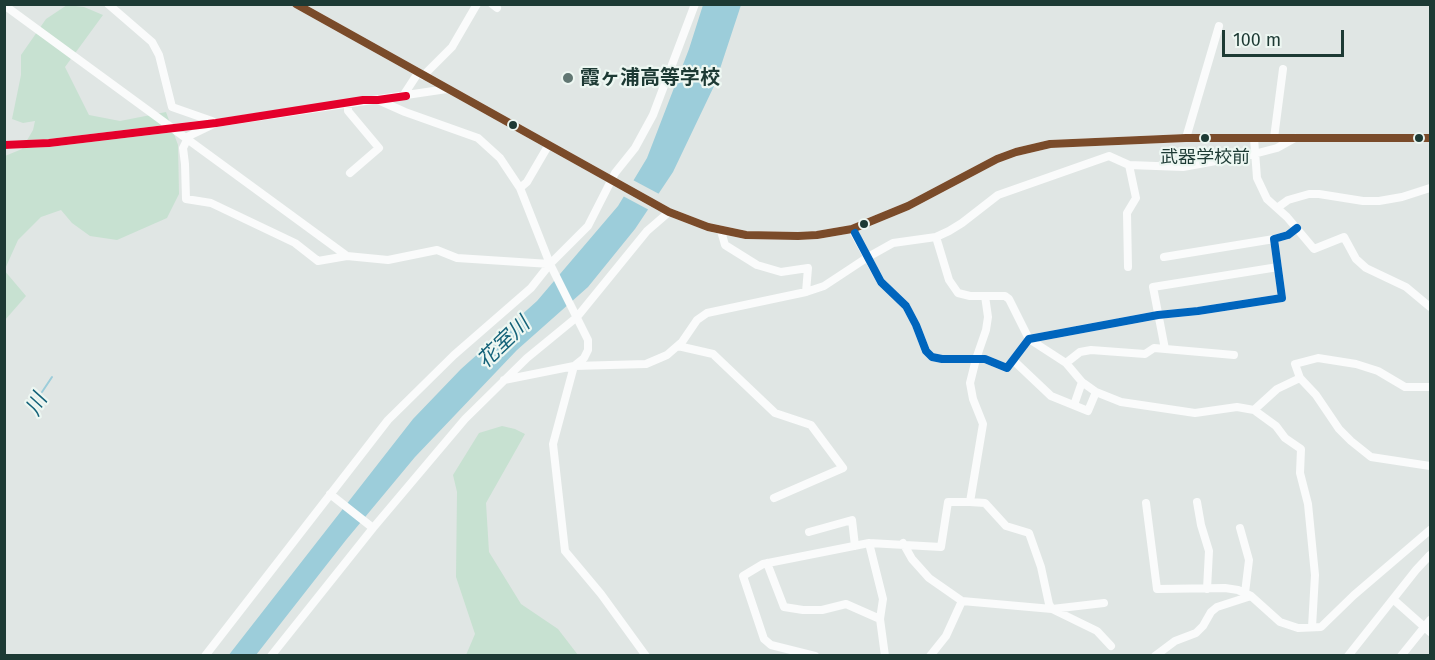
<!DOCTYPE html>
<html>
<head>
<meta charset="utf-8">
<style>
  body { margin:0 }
  #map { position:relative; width:1435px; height:660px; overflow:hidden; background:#e0e6e4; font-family:"Fira Sans",sans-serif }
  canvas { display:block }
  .frame { position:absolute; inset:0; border:6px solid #1d3a34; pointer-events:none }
  .scale { position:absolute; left:1222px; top:30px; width:122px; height:27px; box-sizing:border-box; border:3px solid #1d3a34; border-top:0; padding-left:8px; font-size:18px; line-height:21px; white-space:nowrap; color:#1d3a34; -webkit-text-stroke:4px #edf7f2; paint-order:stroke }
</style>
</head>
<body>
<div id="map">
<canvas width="1435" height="660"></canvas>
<div class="frame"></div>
<div class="scale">100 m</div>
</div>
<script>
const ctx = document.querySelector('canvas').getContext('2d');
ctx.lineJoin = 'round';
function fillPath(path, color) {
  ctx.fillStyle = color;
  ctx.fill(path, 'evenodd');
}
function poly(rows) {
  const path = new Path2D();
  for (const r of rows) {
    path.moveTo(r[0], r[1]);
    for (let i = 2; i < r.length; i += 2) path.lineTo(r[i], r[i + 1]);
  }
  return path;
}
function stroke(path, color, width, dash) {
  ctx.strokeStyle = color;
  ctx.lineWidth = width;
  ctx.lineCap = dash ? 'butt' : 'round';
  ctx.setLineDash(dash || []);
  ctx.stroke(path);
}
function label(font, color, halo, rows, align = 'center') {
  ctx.font = font + ' "Fira Sans","Noto Sans JP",sans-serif';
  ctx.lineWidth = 4.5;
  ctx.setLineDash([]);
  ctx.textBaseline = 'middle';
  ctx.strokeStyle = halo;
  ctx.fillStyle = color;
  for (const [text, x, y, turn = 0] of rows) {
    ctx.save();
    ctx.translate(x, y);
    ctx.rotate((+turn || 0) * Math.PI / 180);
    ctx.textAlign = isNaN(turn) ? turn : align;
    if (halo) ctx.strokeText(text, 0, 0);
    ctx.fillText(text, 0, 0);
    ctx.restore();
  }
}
fillPath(poly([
  [67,5,84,7,103,15,65,67,89,115,120,121,166,112,178,145,179,194,167,218,117,240,90,236,72,223,61,210,41,217,18,240,5,269,5,156,22,149,33,130,35,121,23,123,12,119,21,75,21,55,46,19],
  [4,270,26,296,5,320,4,320],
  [502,426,515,429,525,434,486,503,489,552,521,604,558,629,578,655,466,655,475,634,456,577,457,492,453,475,479,433]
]), '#c7e1d1');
fillPath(poly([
  [703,5,741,5,715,84,673,172,635,229,588,287,517,350,415,457,346,540,256,655,228,656,413,419,461,369,537,301,618,206,647,158,689,49]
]), '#9ccdda');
fillPath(poly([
  [631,179,661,195,651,211,621,195]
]), '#e0e6e4');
stroke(poly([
  [42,392,52,377]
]), '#9ccdda', 2);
stroke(poly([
  [108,4,152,42,159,55,172,107,212,121],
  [296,4,669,212,708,227,746,235,798,236,817,235,852,229,908,206,997,159,1016,152,1050,144,1186,138,1430,138],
  [492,4,497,8],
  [4,5,347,256],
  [423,76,452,47,477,4],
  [403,96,418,73],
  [378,100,405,112,478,138,500,158,520,188,550,264,588,340,588,350,584,358,574,366,553,444,565,551,601,594,646,656],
  [348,103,348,111,379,148,350,173],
  [216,123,189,136,183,148,185,164,186,199,211,203,295,243,318,261,347,256,388,260,437,250,457,258,550,264],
  [1186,138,1219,26],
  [1254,138,1257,178,1267,199,1287,217,1314,249,1344,237,1356,259,1366,268,1406,287,1430,307],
  [1274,138,1283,69],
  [4,145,49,143,216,123,447,89],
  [520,188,527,182,548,146],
  [1277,208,1288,200,1309,194,1319,194,1363,201,1379,201,1402,197,1430,188],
  [852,229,881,282,906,306,916,325,926,351,932,357,942,359,985,359,1007,368,1029,339,1158,315,1198,311,1282,298,1274,239,1288,235,1297,228],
  [721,231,725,245,757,265,781,272,808,268,806,292],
  [936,237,949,280,958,293,970,296,1005,296,1009,299,1029,339,1066,363,1082,382,1096,392,1121,402,1195,413,1237,407,1254,410,1276,426,1285,438,1301,449,1300,473,1308,504,1315,575,1312,627],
  [1164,257,1274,239],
  [1128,267,1127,213,1136,198,1129,165],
  [678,346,713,354,775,413,811,425,843,468,774,498],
  [1165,349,1153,287,1278,267],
  [1013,360,1051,396,1088,411,1096,392],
  [1066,363,1080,352,1091,350,1145,354,1154,348,1234,355],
  [1300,378,1316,395,1339,429,1351,441,1371,457,1430,466],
  [504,380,574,366,646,364,667,355,682,342,697,320,707,313,806,292,824,286,868,257,893,243,936,237,949,231,962,223,998,195,1109,156,1129,165,1183,167,1254,154,1277,148,1295,138],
  [1074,405,1082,382],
  [1254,410,1277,389,1300,378,1295,364,1318,358,1356,364,1378,371,1405,387,1430,387],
  [330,494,373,528],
  [970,502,985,503,1006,526,1029,533,1041,567,1049,604,1052,609,1097,631,1111,646],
  [1197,502,1201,525,1209,551,1207,589],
  [1146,503,1157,589,1225,588,1238,590,1251,596,1280,622,1298,628,1321,627,1354,595,1430,530],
  [1240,528,1249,560,1245,593],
  [809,532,852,520,855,546],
  [903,543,912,559,929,578,962,601,946,636,930,656],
  [767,563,784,607,803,610,822,610,846,604,880,619],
  [1394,600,1430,632],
  [962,601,1052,609,1104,603],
  [205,656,388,420,454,355,531,288,550,264,588,226,615,173,635,148,653,115,695,4],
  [271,656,373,528,465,419,527,358,577,317,647,231,669,212],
  [815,656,771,645,764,639,743,576,763,564,869,543],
  [885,656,880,619,883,599,869,543,941,547,948,502,970,502,983,424,973,399,970,383,976,359,986,330,988,317,985,296],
  [1155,656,1175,641,1196,633,1203,626,1211,612,1217,607,1251,596],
  [1348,656,1416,570,1430,555],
  [1401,656,1430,620]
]), '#fafbfb', 8);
stroke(poly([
  [296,4,669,212,708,227,746,235,798,236,817,235,852,229,908,206,997,159,1016,152,1050,144,1186,138,1430,138]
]), '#7a4b2a', 8);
stroke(poly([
  [4,145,49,143,216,123,363,100,378,100,406,96]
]), '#e4002b', 8);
stroke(poly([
  [855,233,881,282,906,306,916,325,926,351,932,357,942,359,985,359,1007,368,1029,339,1158,315,1198,311,1282,298,1274,239,1288,235,1297,228]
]), '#0065bd', 8);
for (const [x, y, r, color] of [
  [568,78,6,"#617672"],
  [513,125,5,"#1d3a34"],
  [1205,138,5,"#1d3a34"],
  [1419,138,5,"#1d3a34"],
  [864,224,5,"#1d3a34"]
]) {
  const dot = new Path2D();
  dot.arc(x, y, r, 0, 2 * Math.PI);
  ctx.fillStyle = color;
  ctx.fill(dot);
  stroke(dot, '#edf7f2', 2);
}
label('18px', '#1d3a34', '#edf7f2', [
  ["武器学校前",1205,158]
]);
label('bold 20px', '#1d3a34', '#edf7f2', [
  ["霞ヶ浦高等学校",580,78]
], 'left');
label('italic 21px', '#146279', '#edf7f2', [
  ["花室川",504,343,-44],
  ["川",37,405,-62]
]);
</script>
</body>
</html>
